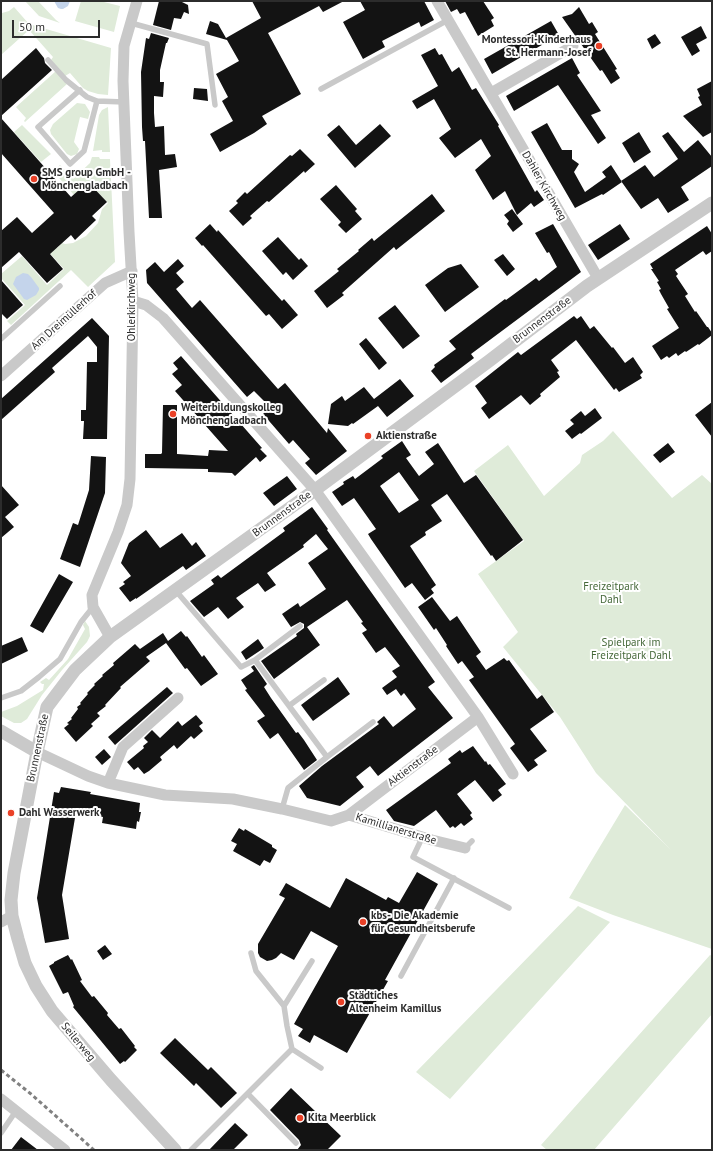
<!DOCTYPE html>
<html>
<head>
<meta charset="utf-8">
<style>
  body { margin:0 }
  #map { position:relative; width:713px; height:1151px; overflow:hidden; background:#fff; font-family:"PT Sans",sans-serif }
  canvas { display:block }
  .frame { position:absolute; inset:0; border:2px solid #2c2c2c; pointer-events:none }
  .scale { position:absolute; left:12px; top:20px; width:88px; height:18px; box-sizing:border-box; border:2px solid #2c2c2c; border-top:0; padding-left:5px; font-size:12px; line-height:14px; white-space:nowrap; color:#2c2c2c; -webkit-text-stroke:3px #fff; paint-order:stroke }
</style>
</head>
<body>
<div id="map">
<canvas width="713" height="1151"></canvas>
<div class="frame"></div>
<div class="scale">50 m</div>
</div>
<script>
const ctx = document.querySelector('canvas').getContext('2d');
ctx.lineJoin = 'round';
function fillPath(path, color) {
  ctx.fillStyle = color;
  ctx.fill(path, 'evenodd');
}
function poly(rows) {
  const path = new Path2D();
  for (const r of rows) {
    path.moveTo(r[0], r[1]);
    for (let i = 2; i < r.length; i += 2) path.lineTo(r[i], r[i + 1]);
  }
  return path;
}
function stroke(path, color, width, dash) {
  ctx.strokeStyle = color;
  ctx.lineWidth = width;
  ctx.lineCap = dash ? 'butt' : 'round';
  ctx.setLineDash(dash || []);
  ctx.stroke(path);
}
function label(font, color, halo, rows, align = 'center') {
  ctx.font = font + ' "PT Sans",sans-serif';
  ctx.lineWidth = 4;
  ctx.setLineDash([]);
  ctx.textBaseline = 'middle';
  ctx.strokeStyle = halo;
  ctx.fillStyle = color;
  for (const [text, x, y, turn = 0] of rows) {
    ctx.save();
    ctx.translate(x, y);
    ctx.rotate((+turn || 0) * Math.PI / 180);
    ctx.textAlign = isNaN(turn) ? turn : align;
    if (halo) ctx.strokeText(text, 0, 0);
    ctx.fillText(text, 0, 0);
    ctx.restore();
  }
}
fillPath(poly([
  [25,1,38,1,56,20,60,23,39,16],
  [81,1,100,1,120,6,114,32,75,21],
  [14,7,29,24,111,48,108,95,98,94,88,91,83,88,70,73,65,76,51,60,53,57,29,30,1,55,1,12,2,13,9,11],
  [56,71,67,84,25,122,24,121,26,118,16,107],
  [77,103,85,104,90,112,88,119,80,117,74,142,79,149,77,154,71,156,67,154,51,134,50,130,53,124],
  [108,107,110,152,102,152,102,150,93,151,99,115,102,110],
  [22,125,51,154,41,162,14,132],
  [92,157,99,157,100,159,110,159,115,262,88,287,71,270,11,325,7,321,25,305,1,278,1,274,22,256,47,285,64,269,46,249,52,244,57,248,62,243,65,244,73,243,86,236,98,223,102,209,108,203,88,182,74,195,53,171,60,165,73,179,90,163],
  [613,431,672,498,702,475,712,484,712,949,613,915,569,898,625,805,671,850,596,773,560,717,503,647,518,632,478,574,524,541,474,471,508,445,544,496,580,463,582,455,603,441],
  [85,621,89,627,90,636,87,642,62,670,42,695,27,719,21,723,14,723,1,716,1,712,17,706,43,690,44,684,42,684,40,682,46,678,49,680,68,659,85,629,83,625],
  [578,906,610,922,450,1099,416,1072],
  [710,955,712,956,712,1014,594,1150,547,1150,541,1145]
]), '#dfebd9');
fillPath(poly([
  [54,1,70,1,68,6,63,9,61,9,58,8],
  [23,273,28,274,31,277,39,288,39,290,36,295,27,300,24,299,13,284,16,277]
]), '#c4d4eb');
fillPath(poly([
  [159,1,180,1,188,5,189,14,184,12,181,19,174,18,171,30,153,25],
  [252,1,344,1,323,12,319,6,268,33,301,94,262,116,267,124,254,133,220,152,210,134,233,121,222,101,228,97,216,74,239,61,227,40,206,34,210,21,218,24,226,38,261,18],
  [360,1,424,1,434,20,421,27,419,22,382,41,385,47,363,59,343,22,365,10],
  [445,1,483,1,494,18,491,20,494,26,478,36,465,12,460,14,457,9,451,12],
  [579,7,589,24,592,22,598,32,595,34,617,69,615,70,620,78,611,84,602,70,600,71,562,17,572,14],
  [551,21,559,35,492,74,484,59],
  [701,26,707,38,696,44,700,51,692,56,681,37],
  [151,33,169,38,167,43,166,43,160,70,160,82,164,82,163,97,154,96,154,113,155,127,164,126,165,155,175,154,177,167,159,170,162,218,149,218,145,141,143,141,142,127,141,72,146,38,149,39],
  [655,34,661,43,652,49,647,39],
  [36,48,44,58,45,63,52,70,1,116,1,80],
  [435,48,439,55,442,54,452,72,459,67,472,90,476,88,499,125,498,126,535,192,537,190,544,200,534,207,531,203,517,215,505,191,493,200,475,170,491,156,481,139,455,158,439,138,451,129,434,99,417,109,412,101,438,86,421,55],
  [572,58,580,73,577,75,601,111,591,115,606,138,598,144,558,85,514,111,506,96],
  [712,81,712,132,703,137,683,116,702,105,698,97,700,96,697,89],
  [194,88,207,89,208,101,193,99],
  [1,118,71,197,88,182,107,202,92,216,96,220,75,240,71,235,50,254,63,269,47,283,19,252,1,268,1,231,17,217,32,233,54,213,1,153],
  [547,123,562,150,572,150,572,159,579,164,574,172,585,192,606,177,602,172,611,165,622,182,603,195,602,194,575,208,531,132],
  [380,124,391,136,355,168,327,135,339,125,356,145],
  [639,132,651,152,634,163,622,143],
  [668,132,684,152,698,140,712,157,712,166,681,187,689,200,668,213,658,198,641,209,621,181,645,165,654,177,678,159,662,136],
  [300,149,315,164,305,173,304,171,269,202,267,201,250,216,252,218,243,226,229,211,238,203,236,201,245,192,247,194,290,155,292,156],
  [336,185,357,209,355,211,362,219,346,233,338,225,341,222,320,199],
  [432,194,445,211,396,250,394,247,342,293,344,295,327,308,314,291,339,271,337,269,359,251,358,250,372,238,374,241],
  [512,209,523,224,513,232,507,224,509,221,504,215],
  [210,224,217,232,218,230,282,301,284,299,298,315,282,329,269,314,266,316,203,245,202,246,195,238],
  [553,224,581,272,471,354,474,358,441,383,431,371,435,367,434,365,456,349,449,341,505,299,506,300,536,278,539,281,557,267,549,252,547,253,535,233],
  [620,224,630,239,598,260,588,245],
  [707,226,712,234,712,251,706,255,703,251,675,270,678,274,676,276,688,294,685,296,695,312,696,311,707,327,708,327,712,333,712,335,699,345,698,344,686,352,685,351,678,356,676,353,669,358,667,356,661,360,652,346,679,328,667,309,669,308,661,294,659,290,661,289,657,282,659,281,651,269,653,269,650,264],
  [278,237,299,260,301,258,308,266,293,280,286,272,283,275,262,251],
  [503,254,515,269,507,276,494,260],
  [178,259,184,266,176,273,184,282,176,289,192,308,200,300,278,389,285,383,327,433,328,428,347,451,316,475,305,463,310,459,293,440,289,444,263,414,270,407,254,391,247,397,147,283,146,270,155,262,164,272],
  [461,264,479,287,445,312,425,285,448,268],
  [1,280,23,305,7,319,1,313],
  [395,305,420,336,403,349,378,318],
  [574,316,577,319,581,316,590,329,594,326,612,348,613,347,625,363,633,357,643,372,640,375,642,378,619,392,616,388,614,390,576,340,551,360,559,371,557,372,560,377,540,394,541,396,530,405,521,395,489,419,481,408,487,403,475,386,518,352,521,355],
  [92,318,109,336,107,439,83,439,84,421,81,421,81,410,86,410,87,362,97,362,97,347,88,336,52,368,55,372,1,420,1,399],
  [366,338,387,363,379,370,359,344],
  [181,356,262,448,260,449,267,456,260,462,256,457,235,476,232,473,208,472,208,469,145,468,145,454,161,454,162,453,163,405,177,405,177,454,208,456,209,450,228,451,175,391,182,385,172,374,178,369,173,363],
  [400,379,414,396,387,417,378,406,353,424,352,423,348,426,328,424,331,404,342,396,345,401,364,387,374,399],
  [712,402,712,437,695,415],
  [595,408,602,418,581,434,580,433,572,439,565,431,574,424,570,420,581,411,585,416],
  [402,441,411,455,406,458,419,476,434,464,425,452,438,443,464,483,476,475,523,540,496,561,492,555,491,556,447,494,431,505,442,521,425,532,426,535,410,546,436,585,431,589,434,593,425,600,412,583,405,588,371,539,368,534,376,529,354,498,342,506,332,492,344,484,343,482,353,476,355,479,383,458,381,456],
  [399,472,419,500,399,513,380,486],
  [668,443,675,452,660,463,653,455],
  [91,456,106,457,105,493,80,567,60,559,73,523,78,525,89,490],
  [287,476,297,489,274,506,263,493],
  [1,485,19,505,5,517,14,527,1,538],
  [312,507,328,529,327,530,435,682,428,687,453,718,378,776,370,766,356,777,364,787,340,806,307,798,299,786,322,766,379,724,377,722,384,716,393,727,416,709,404,693,401,696,396,689,387,695,382,688,397,677,392,671,400,666,385,647,376,653,362,633,367,630,361,623,363,622,347,600,307,627,320,645,274,679,261,661,297,636,296,634,304,628,304,624,300,622,291,627,282,614,298,603,300,607,326,589,308,563,328,549,316,534,303,545,304,547,267,573,276,585,265,592,258,583,236,598,244,607,228,619,218,607,204,617,190,601,214,584,211,580,218,575,221,578,285,531,283,528],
  [146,530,160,548,182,533,192,546,196,542,206,556,186,570,183,566,136,599,136,598,130,602,119,588,125,584,123,582,131,576,121,563,129,543],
  [59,574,73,582,43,633,30,626],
  [432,597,450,621,457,616,481,652,476,656,486,670,504,658,507,661,509,660,537,699,542,695,554,712,530,729,547,751,534,760,538,765,528,772,510,748,515,744,469,680,474,677,462,661,458,664,446,646,447,645,436,628,434,630,418,607],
  [181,631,186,637,187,636,202,657,204,655,218,674,201,686,187,668,185,669,166,643,146,657,150,661,120,687,121,688,105,705,106,706,97,713,100,716,91,724,93,726,76,742,64,728,69,724,67,723,72,719,71,718,78,709,77,707,81,704,80,703,88,694,87,693,95,685,94,684,103,676,102,675,114,665,113,663,135,644,140,649,163,633,168,641],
  [22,637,28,651,1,664,1,646],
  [258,639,264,648,246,660,241,652],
  [254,665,267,684,264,687,271,698,296,733,298,732,304,740,317,760,304,770,278,733,270,739,257,721,265,716,245,690,247,689,241,680,254,671,251,667],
  [338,677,350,694,313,721,301,705],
  [167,687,173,693,115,745,108,737],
  [196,715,203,723,199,726,203,731,194,739,191,736,177,749,174,745,160,757,162,760,149,771,144,774,138,767,134,770,127,762,144,748,143,746,148,742,144,738,152,730,160,738,178,721,182,726],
  [473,746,485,762,486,761,488,765,490,764,506,784,498,790,502,795,493,802,475,780,457,794,472,813,470,815,473,819,464,826,461,823,455,828,453,826,450,828,436,810,414,826,394,821,386,810,451,763,448,759,460,750,462,753],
  [104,749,111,757,102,765,95,757],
  [61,787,91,792,90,794,140,803,139,812,141,812,139,822,137,821,136,829,102,823,103,817,76,812,62,895,69,939,45,943,37,898,54,792,59,793],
  [239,828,244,831,245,829,272,845,272,847,277,850,270,863,264,860,260,866,233,851,237,844,231,841],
  [417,872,438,884,385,980,388,981,347,1053,314,1035,310,1043,298,1036,303,1029,294,1024,338,946,311,931,294,960,281,953,276,958,272,960,267,961,260,957,258,953,258,944,285,898,279,895,286,883,330,908,346,878,386,900,388,897,399,903],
  [105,945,112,954,103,960,97,951],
  [68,955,71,960,72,959,82,980,80,981,92,997,94,996,108,1013,107,1015,119,1029,121,1028,135,1046,134,1047,137,1050,125,1062,124,1061,120,1064,73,1007,74,1006,68,992,63,994,49,966,54,963,54,962],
  [175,1038,208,1070,211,1067,237,1093,221,1108,196,1083,194,1086,160,1053],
  [291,1088,341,1136,327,1150,297,1150,301,1145,299,1140,270,1110],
  [235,1123,248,1135,233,1150,209,1150],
  [21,1137,38,1150,11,1150]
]), '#131313');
stroke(poly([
  [131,23,207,44,215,105],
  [48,60,66,80,87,97,97,101,124,102],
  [321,89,448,20],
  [80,90,38,127,70,164,84,151,97,101],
  [1,339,60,286],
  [176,591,241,667,255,660,300,626],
  [255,660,327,757,288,788,282,809],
  [1,698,21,691,39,677,60,659,81,622,93,607],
  [290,705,324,680],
  [327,757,373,722],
  [422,838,413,857,509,908],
  [465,848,472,841],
  [251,953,256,971,284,1006],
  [401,976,454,878],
  [292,1049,321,1068],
  [248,1094,296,1143],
  [1,1133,16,1111],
  [191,1150,292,1049,287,1026,284,1006,312,961]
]), '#c9c9c9', 5.5);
stroke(poly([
  [437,1,598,278],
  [491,93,573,46],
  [133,301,146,305,163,318,315,490,478,717,513,774],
  [1,376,105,283,132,271],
  [110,637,93,607,92,595,118,532,127,505,130,479,133,301,129,232,123,81,124,46,137,1],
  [37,752,88,776,108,783,165,795,233,799,282,809,331,821,349,815,432,840,465,848],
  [108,783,123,747,178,698],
  [349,815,478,717],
  [1,922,12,916],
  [1,1099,65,1150]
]), '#c9c9c9', 11);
stroke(poly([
  [1,731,37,752],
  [175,1150,111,1080,52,1011,36,986,25,963,18,939,12,916,11,900,14,873,37,752,47,707,75,670,110,637,315,490,489,361,587,286,712,203]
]), '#c9c9c9', 13);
stroke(poly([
  [1,1070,31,1094,94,1150]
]), '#818181', 3, [4, 3]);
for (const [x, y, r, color] of [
  [599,46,4,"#ea4127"],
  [34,179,4,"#ea4127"],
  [173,414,4,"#ea4127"],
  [368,436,4,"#ea4127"],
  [11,813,4,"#ea4127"],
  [363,922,4,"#ea4127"],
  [341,1002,4,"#ea4127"],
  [300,1118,4,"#ea4127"]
]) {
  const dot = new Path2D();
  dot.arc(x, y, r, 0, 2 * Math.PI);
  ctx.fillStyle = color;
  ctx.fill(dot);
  stroke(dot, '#fff', 1.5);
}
label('bold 11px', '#2c2c2c', '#fff', [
  ["Montessori-Kinderhaus",591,40,"right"],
  ["St. Hermann-Josef",591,53,"right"],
  ["SMS group GmbH -",42,173],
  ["Mönchengladbach",42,186],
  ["Weiterbildungskolleg",181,408],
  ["Mönchengladbach",181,421],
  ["Aktienstraße",376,436],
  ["Dahl Wasserwerk",19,813],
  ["kbs- Die Akademie",371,916],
  ["für Gesundheitsberufe",371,929],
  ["Städtiches",349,996],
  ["Altenheim Kamillus",349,1009],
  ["Kita Meerblick",308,1118]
], 'left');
label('11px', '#2c2c2c', '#fff', [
  ["Dahler Kirchweg",544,186,60],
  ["Ohlerkirchweg",132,307,-90],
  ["Am Dreimüllerhof",64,320,-42],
  ["Brunnenstraße",542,320,-37],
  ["Brunnenstraße",282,514,-36],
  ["Brunnenstraße",38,748,-78],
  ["Aktienstraße",413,766,-37],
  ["Kamillianerstraße",396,829,17],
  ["Seilerweg",78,1042,50]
]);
label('11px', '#456839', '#fff', [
  ["Freizeitpark",611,587],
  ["Dahl",611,600],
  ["Spielpark im",631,643],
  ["Freizeitpark Dahl",631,656]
]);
</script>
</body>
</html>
